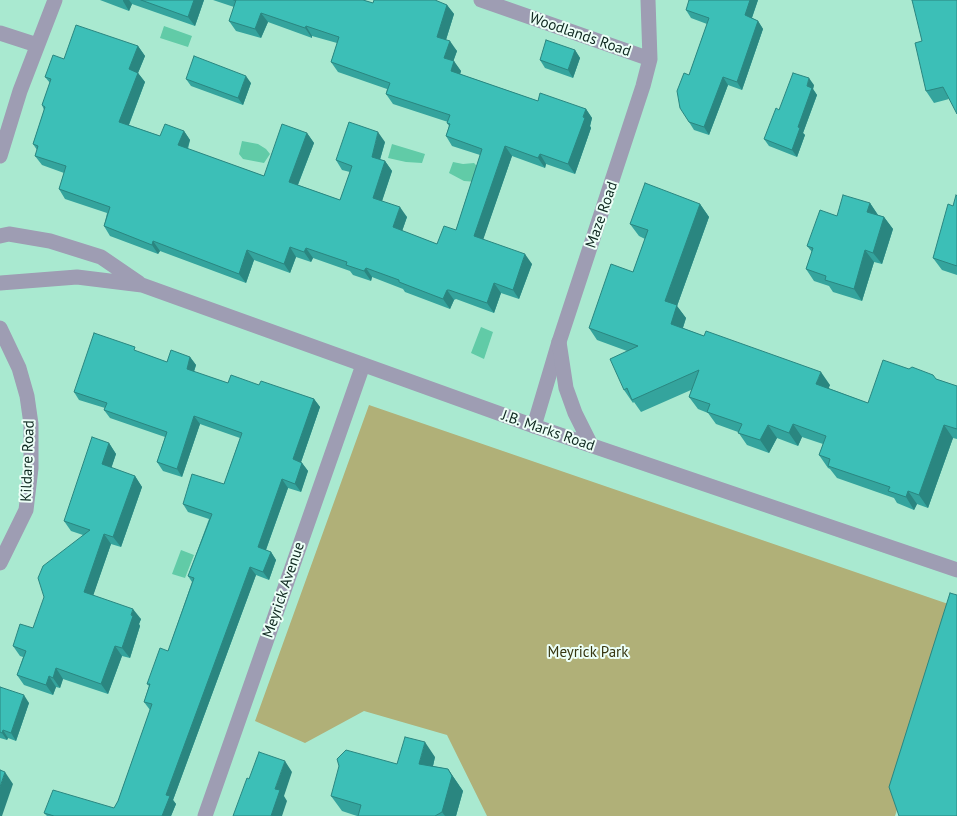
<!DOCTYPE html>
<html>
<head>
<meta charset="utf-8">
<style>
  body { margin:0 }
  canvas { display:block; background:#a9e9d0 }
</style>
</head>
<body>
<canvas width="957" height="816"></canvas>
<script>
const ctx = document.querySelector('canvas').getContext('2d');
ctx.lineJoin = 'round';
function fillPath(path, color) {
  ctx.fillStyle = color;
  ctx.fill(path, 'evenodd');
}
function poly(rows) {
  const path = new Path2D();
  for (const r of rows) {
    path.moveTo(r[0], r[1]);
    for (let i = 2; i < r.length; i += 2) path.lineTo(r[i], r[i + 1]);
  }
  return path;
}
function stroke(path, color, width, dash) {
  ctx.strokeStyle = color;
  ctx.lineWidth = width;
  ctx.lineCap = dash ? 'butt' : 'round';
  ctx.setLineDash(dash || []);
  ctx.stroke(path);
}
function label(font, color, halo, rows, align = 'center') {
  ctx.font = font + ' "PT Sans",sans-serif';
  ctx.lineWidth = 4;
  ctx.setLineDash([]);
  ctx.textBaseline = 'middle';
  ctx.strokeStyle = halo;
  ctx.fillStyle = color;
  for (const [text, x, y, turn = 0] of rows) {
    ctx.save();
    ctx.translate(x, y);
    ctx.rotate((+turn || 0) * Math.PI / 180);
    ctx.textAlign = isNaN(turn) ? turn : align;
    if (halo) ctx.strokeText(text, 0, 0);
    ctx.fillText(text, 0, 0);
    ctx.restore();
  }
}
fillPath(poly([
  [369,405,957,607,957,620,895,816,487,816,447,735,364,711,305,743,255,721]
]), '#b0b078');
fillPath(poly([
  [164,26,192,36,188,47,160,38],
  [242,141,258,144,266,149,270,154,264,163,243,159,239,154],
  [392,144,425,154,422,163,406,162,388,158],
  [453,162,463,164,474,163,481,170,477,182,464,181,449,173],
  [481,327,493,332,484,359,471,353],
  [181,550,194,555,185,578,172,574]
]), '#61cba7');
stroke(poly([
  [481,0,650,59],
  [0,33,37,45],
  [0,156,20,91,55,0],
  [0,328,19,368,27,396,31,424,31,468,26,510,0,563],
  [534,426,559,342,643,86,650,59,648,0],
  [205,816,363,365]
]), '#9e9db3', 15);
stroke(poly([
  [0,236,9,234,50,241,101,257,139,283],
  [0,283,77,277,142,285,534,426,957,570],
  [559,342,566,388,575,413,591,445]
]), '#9e9db3', 15);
fillPath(poly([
  [100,0,204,0,195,26,132,4,129,11],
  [213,0,363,0,373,3,447,5,454,14,446,40,457,51,453,61,461,71,460,74,538,101,586,109,592,118,590,126,591,128,575,174,546,164,545,168,512,156,483,239,532,264,519,299,501,293,494,313,456,299,454,300,450,309,405,292,403,289,372,277,371,281,353,275,350,271,313,258,311,262,296,257,290,273,254,260,246,283,160,251,158,254,110,236,104,226,107,213,65,199,59,189,64,173,42,165,35,156,37,150,33,144,44,110,42,105,50,83,45,77,64,59,138,46,145,56,138,73,145,82,129,125,160,136,184,131,190,140,188,149,264,176,307,133,314,143,298,185,340,200,350,172,342,170,336,160,385,142,380,160,385,161,392,171,382,201,407,217,402,231,437,244,456,230,480,155,452,146,446,136,449,126,447,123,448,122,393,104,386,94,387,89,338,72,331,62,337,43,312,36,312,38,268,22,261,38,236,31,229,21,234,7],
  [758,0,752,18,758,21,763,29,742,90,728,85,709,135,694,130,689,122,689,75,707,24,691,18,686,10],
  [922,41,949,99,934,103,926,91],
  [575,50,580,58,573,78,545,68,540,60],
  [186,79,251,83,243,105,191,86],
  [814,85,813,89,817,95,803,133,805,135,797,157,769,146,764,139,779,110],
  [957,196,957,275,942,270,933,258],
  [870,203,878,215,884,217,893,229,882,264,874,262,862,301,833,292,829,286,814,281,806,269,812,252,807,246,837,216],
  [700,204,709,217,677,306,686,318,683,328,830,385,828,388,868,403,936,379,957,386,957,439,953,438,928,508,917,504,914,510,897,503,894,498,837,478,830,469,828,468,819,455,823,444,802,437,798,446,777,438,769,453,747,445,738,432,716,424,708,413,698,409,689,397,691,390,641,412,634,402,633,403,624,390,627,351,597,340,589,328,633,272,645,239,639,236,630,224],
  [139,352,167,362,190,357,196,365,194,372,228,383,259,385,314,399,320,407,301,462,302,463,308,471,301,492,288,488,266,550,271,552,276,560,269,580,256,575,173,800,176,804,171,816,47,816,44,813,114,808,118,801,150,710,144,702,149,686,147,684,168,651,192,582,188,576,209,519,188,512,183,504,224,484,240,438,200,424,182,477,163,471,157,462,165,437,110,418,104,410,105,408,79,400,74,392],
  [109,443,116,454,111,468,135,476,142,487,121,547,111,544,93,595,141,619,139,624,140,626,130,658,122,656,108,694,63,679,60,688,56,687,53,695,24,685,17,675,23,657,20,656,13,646,33,628,83,535,71,531,64,521],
  [0,687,29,703,16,741,8,738,7,740,0,738],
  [435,757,433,766,448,769,463,791,456,816,357,816,342,811,331,796,397,764]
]), '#34a49d');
fillPath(poly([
  [123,0,129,0,132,4,129,11,123,1],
  [194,0,204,0,195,26,188,17],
  [750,0,758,0,750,23,745,15],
  [447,5,454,14,444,46,437,37],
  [261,13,268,22,261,38,255,29],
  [758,21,763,29,742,90,737,82],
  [306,26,312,36,312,38,305,28],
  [450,41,457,51,451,68,444,58],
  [138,46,145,56,138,73,145,82,126,132,119,122,129,69],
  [575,50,580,58,573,78,568,70],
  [454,61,461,71,458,81,451,71],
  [246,76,251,83,243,105,238,98],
  [723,77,728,85,709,135,704,127],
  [809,78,814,85,813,89,817,95,803,133,805,135,797,157,792,150,807,86],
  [586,109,592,118,590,126,591,128,575,174,568,164],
  [184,131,190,140,185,155,178,145],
  [378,132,385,142,378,166,372,157],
  [307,133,314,143,295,192,289,182],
  [505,146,512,156,481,246,474,236],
  [540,154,546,164,545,168,538,158],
  [385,161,392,171,380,207,373,198],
  [870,203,878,215,867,212],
  [700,204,709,217,677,306,686,318,680,336,671,324,665,301],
  [400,207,407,217,400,237,393,227],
  [884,217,893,229,882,264,873,253],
  [153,241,160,251,158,254,152,245],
  [290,247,296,257,290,273,284,264],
  [306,248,313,258,311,262,304,252],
  [247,250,254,260,246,283,239,274],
  [865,250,874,262,862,301,854,289],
  [525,254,532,264,519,299,513,290],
  [366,268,372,277,371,281,364,271],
  [494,283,501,293,494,313,487,303],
  [447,290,454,300,450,309,443,299],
  [190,357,196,365,192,377,187,369],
  [821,372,830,385,825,397,816,384],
  [314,399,320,407,299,468,293,459],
  [194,416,200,424,182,477,177,469],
  [793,424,802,437,798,446,789,433],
  [768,425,777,438,769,453,760,440],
  [944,425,953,438,928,508,919,495],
  [109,443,116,454,109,475,102,464],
  [302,463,308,471,301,492,295,484],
  [135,476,142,487,121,547,113,537],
  [282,479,288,488,264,555,258,547],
  [908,491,917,504,914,510,906,497],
  [104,534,111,544,91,602,84,592],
  [271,552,276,560,269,580,263,572],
  [250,567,256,575,173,800,176,804,171,816,162,816,166,795],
  [133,609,141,619,139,624,140,626,130,658,122,648],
  [115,646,122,656,108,694,101,684],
  [56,668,63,679,60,688,53,678],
  [49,676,56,687,53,695,46,685],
  [24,695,29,703,16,741,11,733],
  [3,730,8,738,7,740,2,733],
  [425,742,435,757,430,779,419,764],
  [285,761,292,772,284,796,287,801,282,816,271,816,275,789],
  [448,769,463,791,456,816,445,816,442,812],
  [5,772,13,784,2,816,0,816,0,787]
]), '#2a8680');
const building = poly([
  [141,0,194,0,188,17,141,0],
  [234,0,363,0,373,3,374,0,435,0,447,5,437,37,450,41,444,58,454,61,451,71,538,101,540,93,586,109,583,117,585,118,568,164,540,154,538,158,505,146,474,236,525,254,513,290,494,283,487,303,449,290,447,290,443,299,399,282,399,280,366,268,364,271,346,265,347,262,306,248,304,252,290,247,284,264,247,250,239,274,153,241,152,245,104,226,110,207,59,189,66,166,35,156,38,146,33,144,45,107,42,105,51,79,45,77,53,55,64,59,76,25,138,46,129,69,138,73,119,122,160,136,165,124,184,131,178,145,264,176,282,124,307,133,289,182,340,200,352,166,336,160,349,122,378,132,372,157,385,161,373,198,400,207,393,227,437,244,444,226,456,230,482,149,446,136,450,124,447,123,450,115,386,94,390,83,331,62,339,37,306,26,305,28,261,13,255,29,229,21,236,0,234,0],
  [689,0,750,0,745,15,758,21,737,82,723,77,704,127,689,122,680,108,677,91,684,73,689,75,709,18,686,10,689,0],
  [912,0,957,0,957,114,943,87,926,91,915,43,922,41,912,0],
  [546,40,575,50,568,70,540,60,546,40],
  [194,56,246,76,238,98,186,79,194,56],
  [793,73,809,78,807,86,812,88,798,127,800,128,792,150,764,139,776,108,779,110,793,73],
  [645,183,700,204,665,301,677,305,671,324,704,336,706,331,821,372,816,384,868,403,883,360,909,369,912,367,933,375,936,379,957,386,957,429,944,425,919,495,908,491,906,497,888,491,890,487,828,466,830,459,819,455,826,436,793,424,789,433,768,425,760,440,738,433,742,424,707,412,710,404,689,397,699,370,632,400,627,388,624,390,610,359,638,346,589,328,611,264,633,272,648,230,630,224,645,183],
  [843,195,870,203,867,212,884,217,873,253,865,250,854,289,825,280,826,276,806,269,813,248,807,246,820,210,837,216,843,195],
  [956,195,957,196,957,266,933,258,948,204,953,206,956,195],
  [94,333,135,347,134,350,167,362,171,350,190,357,187,369,228,383,231,375,259,385,261,381,314,399,293,459,302,463,295,484,282,479,258,547,271,552,263,572,250,567,166,795,170,796,162,816,54,816,44,813,53,790,114,808,118,801,152,704,144,702,150,684,147,684,160,648,168,651,194,578,188,576,212,514,183,504,192,474,224,484,242,433,194,416,177,469,157,462,167,432,104,410,107,403,74,392,94,333],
  [92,437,109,443,102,464,135,476,113,537,104,534,84,592,133,609,131,615,133,616,122,648,115,646,101,684,56,668,53,678,49,676,46,685,17,675,26,651,13,646,20,624,33,628,44,597,38,578,43,566,90,530,64,521,92,437],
  [950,593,957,595,957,816,899,816,889,787,950,593],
  [0,687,24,695,11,733,3,730,2,733,0,732,0,687],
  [405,737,425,742,419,764,448,769,452,776,442,812,435,816,358,816,361,805,331,796,339,766,337,759,346,750,397,764,405,737],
  [259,752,285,761,275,789,280,790,271,816,233,816,247,778,249,779,259,752],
  [0,770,5,772,0,787,0,770]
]);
fillPath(building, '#3cbfb7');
stroke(building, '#2a8680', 1);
label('15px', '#0e281f', '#ecfff7', [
  ["Woodlands Road",580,35,19],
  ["Maze Road",602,215,-71],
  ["J.B. Marks Road",548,431,19],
  ["Kildare Road",28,461,-88],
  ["Meyrick Avenue",284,590,-71]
]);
label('15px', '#373610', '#ecfff7', [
  ["Meyrick Park",588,653]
]);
</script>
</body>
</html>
